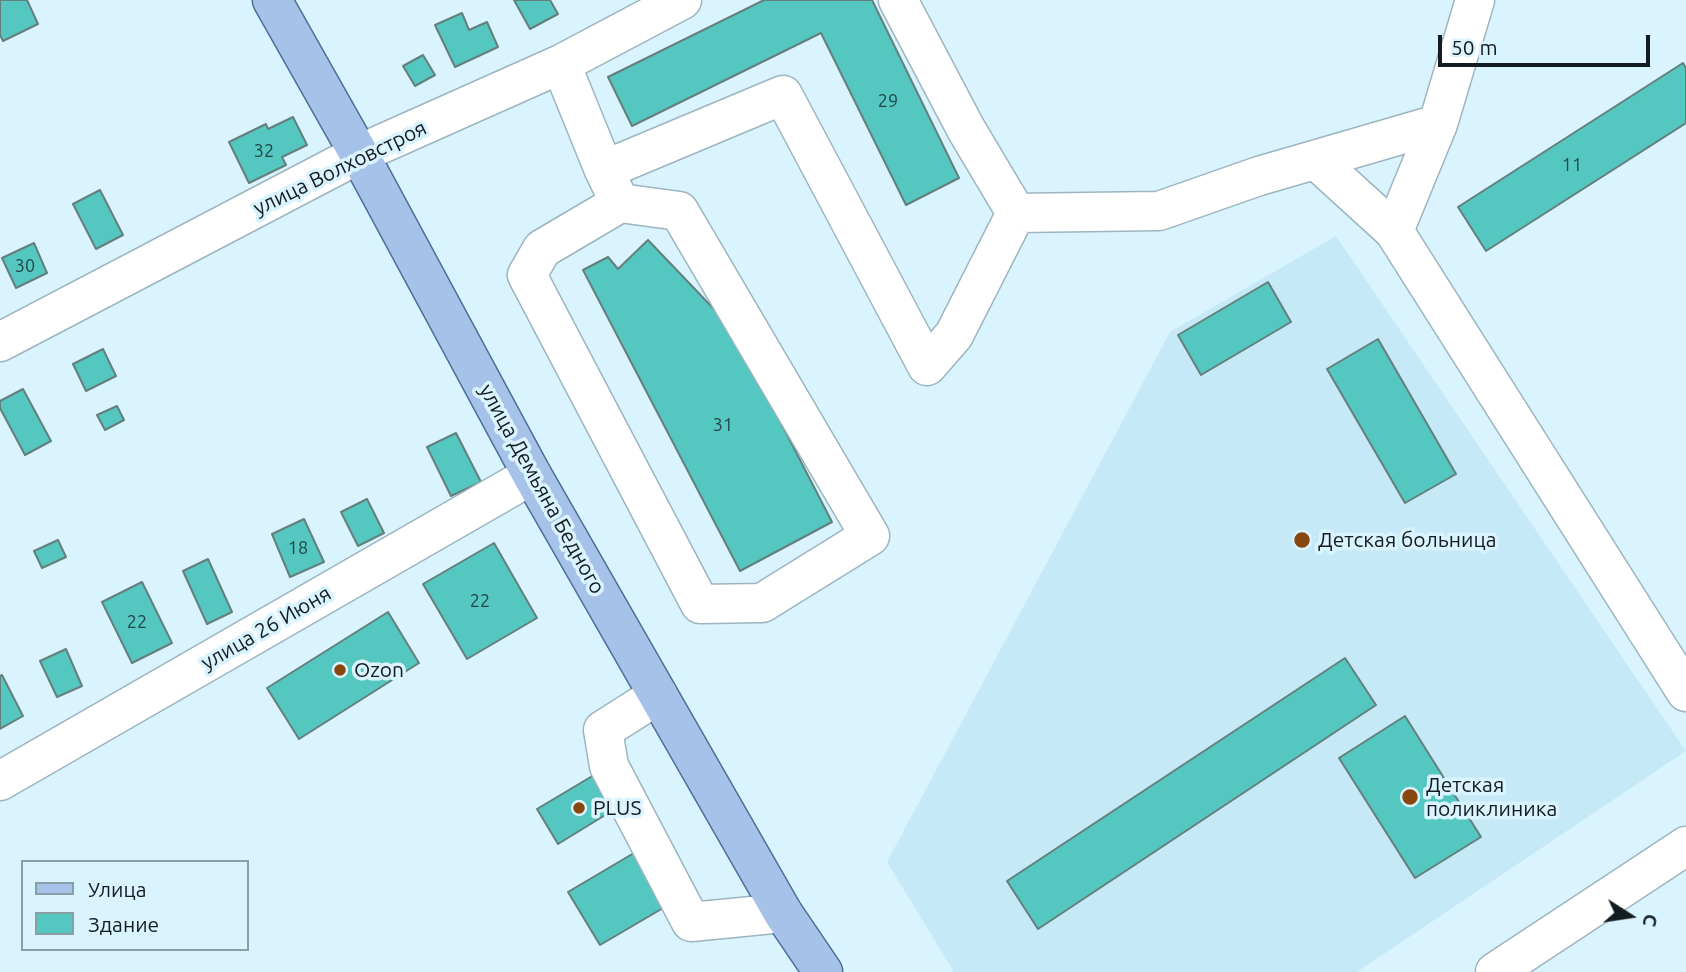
<!DOCTYPE html>
<html>
<head>
<meta charset="utf-8">
<style>
  body { margin:0 }
  #map { position:relative; width:1686px; height:972px; overflow:hidden; background:#daf4ff; font-family:Ubuntu,sans-serif }
  canvas { display:block }
  .legend { position:absolute; left:21px; top:860px; width:228px; height:91px; box-sizing:border-box; background:#daf4ff; border:2px solid #8a9ea6; margin:0; padding:9px 12px; list-style:none; font-size:21px; color:#131c20 }
  .legend li { display:flex; align-items:center; gap:14px; height:35px }
  .legend b { width:35px; border:2px solid #8a9ea6 }
  .north { position:absolute; left:1595px; top:881px; width:70px; height:70px; -webkit-text-stroke:5px #daf4ff; paint-order:stroke; rotate:102deg; font-size:19px; font-weight:700; line-height:28px; text-align:center; color:#131c20 }
  .north::after { content:''; display:block; margin:auto; width:24px; height:32px; background:#131c20; clip-path:polygon(50% 0,100% 100%,50% 72%,0 100%) }
  .scale { position:absolute; left:1438px; top:35px; width:212px; height:32px; box-sizing:border-box; border:4px solid #131c20; border-top:0; padding-left:9px; font-size:21px; line-height:24px; white-space:nowrap; color:#131c20; -webkit-text-stroke:5px #daf4ff; paint-order:stroke }
</style>
</head>
<body>
<div id="map">
<canvas width="1686" height="972"></canvas>
<ul class="legend">
<li><b style="height:9px;background:#a7c2e8"></b>Улица</li>
<li><b style="height:19px;background:#53c7c0"></b>Здание</li>
</ul>
<div class="north">С</div>
<div class="scale">50 m</div>
</div>
<script>
const ctx = document.querySelector('canvas').getContext('2d');
ctx.lineJoin = 'round';
function fillPath(path, color) {
  ctx.fillStyle = color;
  ctx.fill(path, 'evenodd');
}
function poly(rows) {
  const path = new Path2D();
  for (const r of rows) {
    path.moveTo(r[0], r[1]);
    for (let i = 2; i < r.length; i += 2) path.lineTo(r[i], r[i + 1]);
  }
  return path;
}
function stroke(path, color, width, dash) {
  ctx.strokeStyle = color;
  ctx.lineWidth = width;
  ctx.lineCap = dash ? 'butt' : 'round';
  ctx.setLineDash(dash || []);
  ctx.stroke(path);
}
function label(font, color, halo, rows, align = 'center') {
  ctx.font = font + ' Ubuntu,sans-serif';
  ctx.lineWidth = 7;
  ctx.setLineDash([]);
  ctx.textBaseline = 'middle';
  ctx.strokeStyle = halo;
  ctx.fillStyle = color;
  for (const [text, x, y, turn = 0] of rows) {
    ctx.save();
    ctx.translate(x, y);
    ctx.rotate((+turn || 0) * Math.PI / 180);
    ctx.textAlign = isNaN(turn) ? turn : align;
    if (halo) ctx.strokeText(text, 0, 0);
    ctx.fillText(text, 0, 0);
    ctx.restore();
  }
}
fillPath(poly([
  [1336,236,1686,751,1357,972,954,972,887,862,1170,332]
]), '#c6e9f7');
const building = poly([
  [0,0,27,0,38,24,3,41,0,35,0,0],
  [514,0,550,0,558,14,530,29,514,0],
  [764,0,872,0,959,178,906,205,821,33,632,126,608,77,764,0],
  [462,13,469,30,487,22,498,47,455,67,435,25,462,13],
  [423,55,435,75,415,86,403,66,423,55],
  [1683,63,1686,68,1686,123,1486,251,1458,207,1683,63],
  [293,117,307,145,282,157,286,165,249,183,229,142,266,124,268,129,293,117],
  [100,190,123,235,96,249,73,204,100,190],
  [648,240,732,328,832,522,740,571,583,270,608,257,618,269,648,240],
  [34,243,47,273,16,288,2,258,34,243],
  [1268,282,1291,322,1201,375,1178,335,1268,282],
  [1378,339,1456,474,1405,503,1327,369,1378,339],
  [103,349,116,376,86,391,73,364,103,349],
  [23,389,51,441,25,455,0,408,0,401,23,389],
  [117,406,124,420,105,430,97,415,117,406],
  [456,433,481,482,451,496,427,447,456,433],
  [367,499,384,533,358,546,341,512,367,499],
  [304,519,324,562,290,577,272,534,304,519],
  [58,540,66,557,42,568,34,551,58,540],
  [494,543,537,618,467,659,423,584,494,543],
  [208,559,232,612,207,624,183,571,208,559],
  [142,582,172,643,132,663,102,602,142,582],
  [388,612,419,663,299,739,267,688,388,612],
  [66,649,82,686,57,697,40,661,66,649],
  [1345,658,1376,705,1038,929,1007,881,1345,658],
  [2,675,23,716,0,729,0,676,2,675],
  [1405,716,1481,837,1415,878,1339,758,1405,716],
  [599,772,620,806,558,844,537,809,599,772],
  [639,850,670,904,600,945,568,892,639,850]
]);
fillPath(building, '#53c7c0');
stroke(building, '#657f7d', 2);
const minor = poly([
  [898,0,966,129,1016,213],
  [561,64,604,170,783,95,927,366,954,335,1016,213,1159,211,1259,176,1438,124,1475,0],
  [1316,160,1394,231,1686,692],
  [604,170,620,203,542,249,527,275,700,604,762,603,870,536,679,211,620,203],
  [1394,231,1438,124],
  [0,342,359,154,561,64,682,0],
  [658,695,603,730,609,766,691,922,783,913],
  [0,781,532,475],
  [1495,972,1686,846]
]);
const major = poly([
  [272,0,359,154,532,475,783,913,823,972]
]);
stroke(minor, '#9cb5be', 41);
stroke(major, '#4e6e98', 41);
stroke(minor, '#fff', 38);
stroke(major, '#a7c2e8', 38);
for (const [x, y, r, color] of [
  [1302,540,9,"#87470f"],
  [340,670,7,"#87470f"],
  [1410,797,9,"#87470f"],
  [579,808,7,"#87470f"]
]) {
  const dot = new Path2D();
  dot.arc(x, y, r, 0, 2 * Math.PI);
  ctx.fillStyle = color;
  ctx.fill(dot);
  stroke(dot, '#daf4ff', 2.5);
}
label('18px', '#234748', null, [
  ["29",888,101],
  ["32",264,151],
  ["11",1572,165],
  ["30",25,266],
  ["31",723,425],
  ["18",298,548],
  ["22",480,601],
  ["22",137,622]
]);
label('21px', '#131c20', '#daf4ff', [
  ["улица Волховстроя",340,168,-26],
  ["улица Демьяна Бедного",542,489,61],
  ["улица 26 Июня",266,628,-30]
]);
label('21px', '#131c20', '#daf4ff', [
  ["Детская больница",1318,540],
  ["Ozon",354,670],
  ["Детская",1426,785],
  ["поликлиника",1426,809],
  ["PLUS",593,808]
], 'left');
</script>
</body>
</html>
